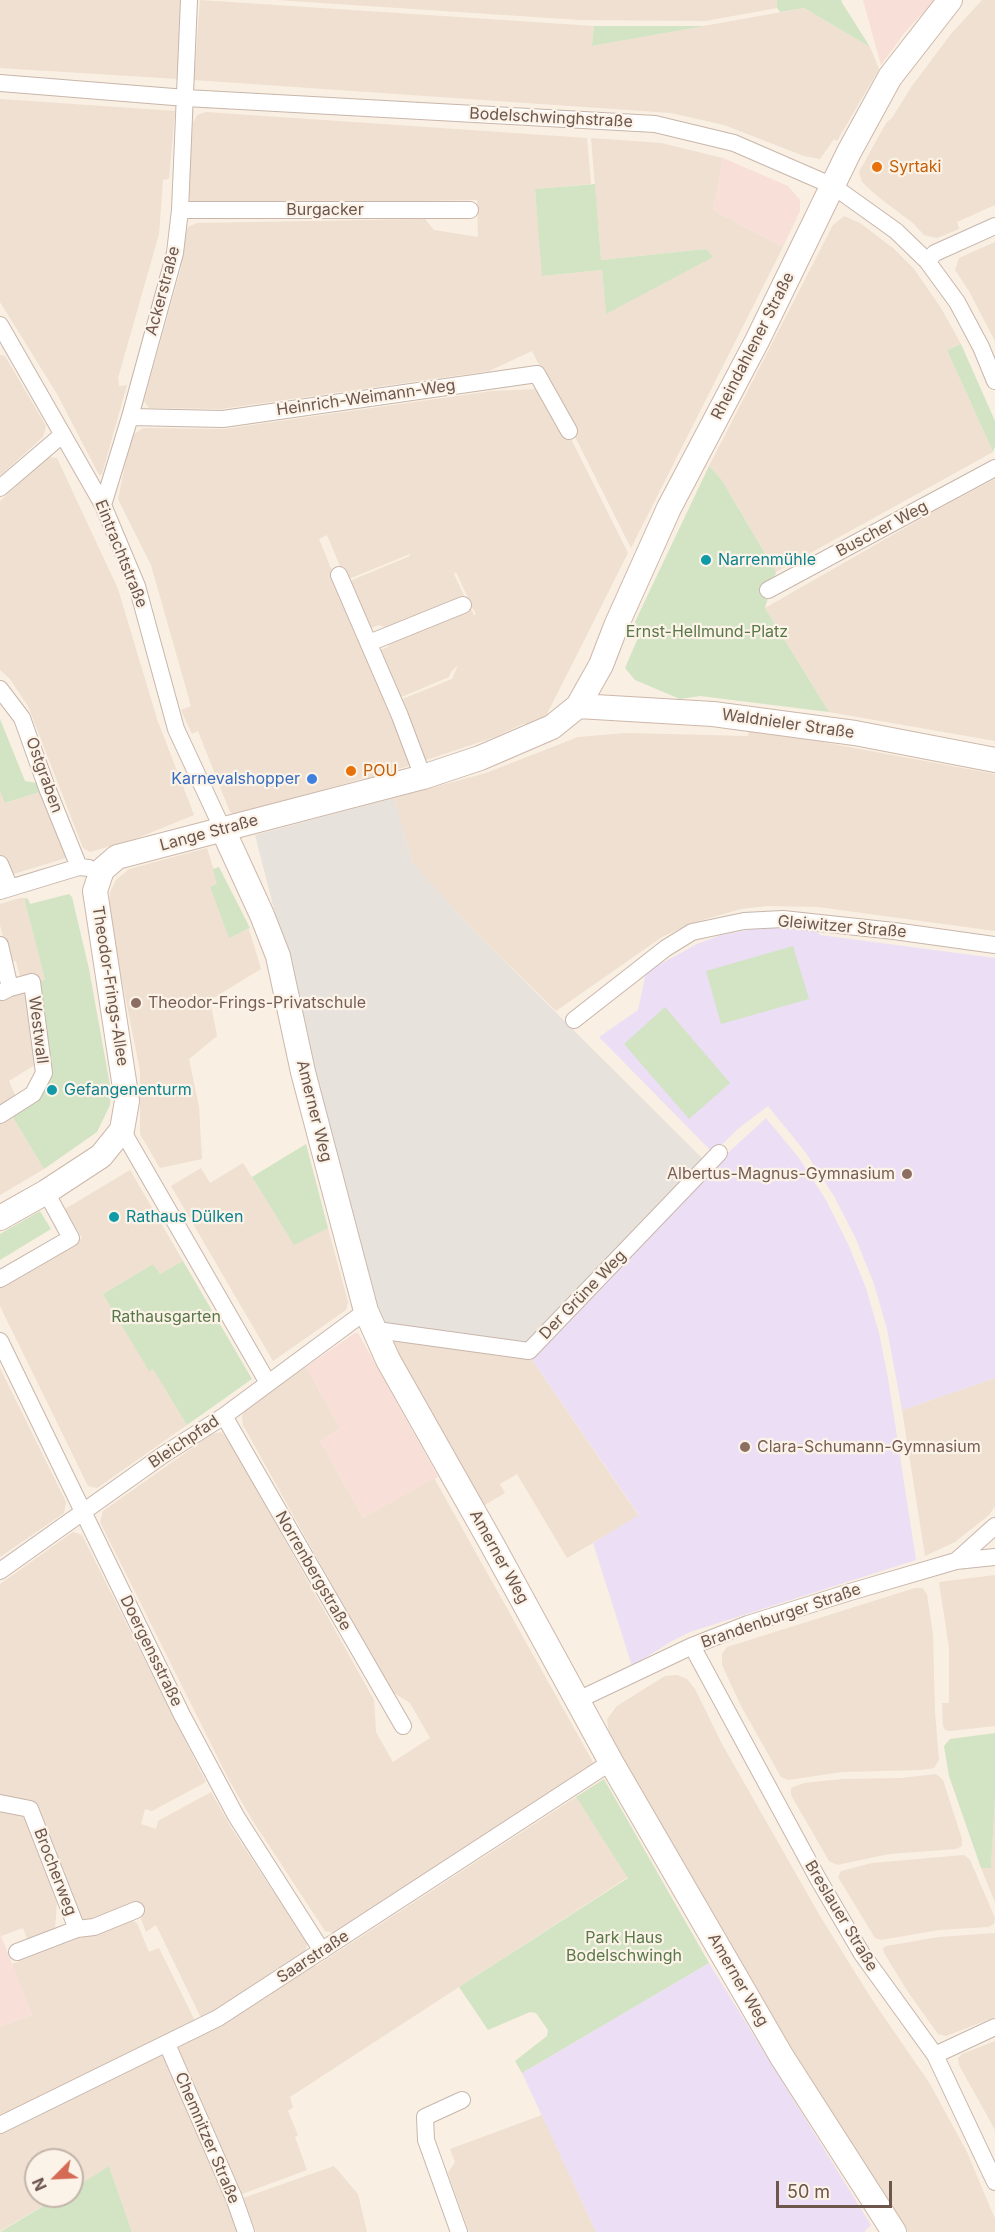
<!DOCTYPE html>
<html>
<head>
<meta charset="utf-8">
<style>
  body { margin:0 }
  #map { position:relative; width:995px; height:2232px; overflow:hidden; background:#f9efe2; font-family:Inter,sans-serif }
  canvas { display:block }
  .north { position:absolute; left:24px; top:2148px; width:60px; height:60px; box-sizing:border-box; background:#fcf3e8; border:2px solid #c3b4aa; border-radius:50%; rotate:246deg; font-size:16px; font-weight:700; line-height:24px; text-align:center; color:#6d564c }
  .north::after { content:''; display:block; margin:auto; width:21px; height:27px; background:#d56a55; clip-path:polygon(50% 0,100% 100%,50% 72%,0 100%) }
  .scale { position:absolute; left:776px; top:2181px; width:116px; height:27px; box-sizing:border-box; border:3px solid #6d564c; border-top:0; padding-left:8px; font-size:18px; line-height:21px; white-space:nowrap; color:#6d564c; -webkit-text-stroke:4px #fcf3e8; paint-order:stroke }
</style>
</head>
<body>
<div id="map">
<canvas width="995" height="2232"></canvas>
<div class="north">N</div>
<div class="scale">50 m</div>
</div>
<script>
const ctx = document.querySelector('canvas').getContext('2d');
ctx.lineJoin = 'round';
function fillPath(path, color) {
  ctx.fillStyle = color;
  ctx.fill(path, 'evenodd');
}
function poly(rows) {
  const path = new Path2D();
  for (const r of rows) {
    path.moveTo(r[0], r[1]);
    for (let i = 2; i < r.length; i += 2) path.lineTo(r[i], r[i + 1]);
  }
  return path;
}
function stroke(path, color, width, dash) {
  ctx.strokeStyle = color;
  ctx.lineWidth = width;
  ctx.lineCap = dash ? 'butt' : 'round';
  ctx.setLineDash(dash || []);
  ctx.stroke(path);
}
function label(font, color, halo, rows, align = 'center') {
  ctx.font = font + ' Inter,sans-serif';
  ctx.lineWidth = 4.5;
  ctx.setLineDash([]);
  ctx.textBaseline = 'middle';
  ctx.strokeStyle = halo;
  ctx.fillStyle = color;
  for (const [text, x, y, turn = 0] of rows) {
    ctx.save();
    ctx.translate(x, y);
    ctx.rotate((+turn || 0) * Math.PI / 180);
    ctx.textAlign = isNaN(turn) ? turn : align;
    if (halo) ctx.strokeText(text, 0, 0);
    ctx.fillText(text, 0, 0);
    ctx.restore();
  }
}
fillPath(poly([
  [0,0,184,0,178,79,0,68],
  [200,0,594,26,592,46,804,8,870,47,879,69,837,141,834,139,820,159,804,156,724,125,671,113,194,80],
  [277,0,777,0,777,8,705,21,580,20],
  [982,0,995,0,995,205,957,222,959,229,937,238,924,235,914,224,876,195,862,182,859,172,886,123,892,118,912,86,951,34],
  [0,99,175,111,169,179,163,180,159,234,118,378,119,386,127,385,102,474,99,475,57,394,0,302],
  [206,112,587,138,591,184,535,189,543,276,602,270,606,313,706,249,601,260,591,138,661,143,723,158,713,210,783,247,631,548,532,351,489,371,221,409,149,408,144,401,181,268,185,234,188,227,197,223,425,219,434,230,478,237,477,200,198,205,190,201,188,194,193,123,197,115],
  [844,216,860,223,893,248,914,269,941,308,961,344,947,350,993,452,776,572,721,479,709,466,833,225],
  [995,242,995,341,969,291,955,270,959,258],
  [0,355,5,356,46,426,43,437,0,476],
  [538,389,561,434,571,439,628,553,546,716,528,728,525,723,495,737,423,761,400,700,452,679,458,665,451,672,449,677,399,698,380,650,388,647,393,636,469,605,474,615,476,615,456,572,454,574,465,598,390,629,379,625,369,629,350,581,410,556,410,554,346,580,327,535,319,539,411,765,395,770,396,778,367,785,364,778,248,812,235,815,230,812,198,731,192,734,181,710,191,706,151,565,118,499,129,446,130,446,134,434,143,428,224,429,492,391],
  [48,457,57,458,118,589,157,719,194,815,135,839,90,852,83,848,28,706,10,679,0,670,0,501],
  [995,479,995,741,829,712,765,608,931,513],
  [749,731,822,739,822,742,995,774,995,931,818,907,767,906,741,909,689,924,662,937,556,1011,473,930,412,862,394,798,486,773,578,737,626,733,748,736],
  [0,791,6,803,40,792,66,858,10,875,0,854],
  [207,848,218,884,210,887,230,937,249,929,261,969,210,1000,217,1036,189,1059,199,1107,202,1159,160,1168,140,1134,140,1071,113,935,109,907,110,892,116,880,129,869],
  [20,898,24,898,45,980,35,982,21,981,16,961,9,962,0,925,0,904],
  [27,990,38,1063,9,1081,17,1100,0,1111,0,1001],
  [11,1114,44,1169,0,1195,0,1121],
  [243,1163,294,1244,328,1228,348,1302,346,1310,273,1361,171,1186,201,1168,210,1183],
  [130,1170,183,1261,160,1274,153,1264,103,1294,150,1370,153,1368,187,1425,97,1488,88,1486,0,1306,0,1288,82,1238,65,1209],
  [390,1338,530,1357,639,1516,567,1558,517,1474,500,1484,505,1493,483,1506],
  [306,1367,340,1428,320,1441,363,1518,434,1478,593,1762,593,1766,334,1933,325,1931,251,1818,229,1780,100,1522,103,1511,212,1434,221,1432,228,1438,374,1700,376,1732,393,1762,430,1738,410,1703,391,1691,243,1425,242,1416,246,1409],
  [0,1368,66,1502,64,1513,0,1557],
  [995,1378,995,1506,989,1515,955,1542,925,1556,902,1410],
  [73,1532,82,1535,206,1782,152,1811,145,1809,141,1824,156,1829,158,1821,211,1792,232,1829,307,1943,305,1953,202,2020,156,1925,146,1932,137,1908,91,1925,81,1921,35,1803,0,1797,0,1584],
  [995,1575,995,1726,950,1731,945,1730,943,1726,942,1703,949,1703,949,1648,939,1582],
  [915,1588,922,1588,927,1594,933,1635,935,1713,939,1760,934,1768,921,1770,842,1772,788,1780,781,1777,741,1706,722,1665,722,1654,727,1647],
  [677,1675,687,1679,695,1689,722,1744,820,1916,871,1998,930,2084,967,2152,995,2219,995,2232,908,2232,791,2047,609,1734,607,1719,617,1706,665,1676],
  [936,1774,943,1780,962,1839,962,1846,956,1849,889,1854,837,1865,829,1861,791,1795,791,1788,804,1783,842,1779,901,1778],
  [576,1797,628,1877,290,2097,293,2107,288,2111,298,2135,295,2137,307,2170,242,2194,178,2050,180,2044,314,1964,316,1966],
  [995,1798,995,1902,981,1868,991,1867],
  [0,1811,25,1815,57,1901,55,1929,29,1943,23,1928,1,1936,0,1933],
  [964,1855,970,1860,995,1918,994,1924,988,1927,939,1930,881,1940,875,1938,838,1877,841,1871,872,1863],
  [129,1919,137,1923,149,1952,159,1948,196,2023,0,2119,0,2027,32,2015,12,1964],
  [995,1933,995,2017,946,2036,938,2034,908,1992,884,1953,883,1948,886,1946,939,1937],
  [995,2041,995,2130,959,2065,958,2058,962,2054],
  [159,2054,165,2056,241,2232,132,2232,109,2166,72,2189,72,2160,36,2160,36,2196,60,2196,0,2231,0,2132],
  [542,2115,596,2232,469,2232,448,2173,455,2162,450,2149],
  [334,2166,358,2194,367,2232,256,2232,243,2198]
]), '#efe0d1');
fillPath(poly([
  [863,0,935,0,905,32,881,65],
  [723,158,788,186,800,200,800,211,783,247,713,210],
  [355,1333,358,1333,438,1477,363,1518,320,1441,340,1428,306,1367],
  [0,1933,32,2015,0,2027]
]), '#f8dfd7');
fillPath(poly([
  [394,798,412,862,473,930,703,1159,526,1344,396,1327,384,1322,378,1316,255,835]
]), '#e8e2dd');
fillPath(poly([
  [769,926,815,928,820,935,995,958,995,1378,902,1410,887,1329,874,1284,856,1239,834,1196,806,1153,768,1106,739,1128,713,1153,599,1037,638,1010,646,972,697,944,721,935],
  [766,1118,799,1158,826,1200,848,1244,866,1288,879,1333,888,1378,916,1560,690,1632,672,1641,632,1666,593,1543,639,1515,530,1357,720,1160],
  [709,1963,871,2225,864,2232,596,2232,522,2073]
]), '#ecdff5');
fillPath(poly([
  [777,0,842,0,841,1,870,47,804,8,780,12,777,8],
  [594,26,704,26,592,46],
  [595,184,601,260,706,249,713,257,606,314,602,270,542,276,535,189],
  [961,344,995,421,995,446,993,452,947,350],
  [709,466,721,479,776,572,765,608,829,712,700,696,680,699,635,680,625,668,641,631,633,626],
  [0,719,25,781,37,783,40,792,5,803,0,791],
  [219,867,250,928,229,938,210,887,217,884,213,869],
  [69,894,72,897,89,969,111,1091,110,1105,97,1132,44,1169,11,1114,43,1094,48,1082,35,982,45,980,24,898,28,899,30,904],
  [793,946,809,999,721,1024,706,971],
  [665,1007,730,1083,689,1119,624,1044],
  [306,1144,328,1228,294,1245,252,1177],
  [40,1211,51,1229,0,1260,0,1234],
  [183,1261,252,1379,187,1425,153,1369,149,1371,103,1294,153,1264,160,1274],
  [995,1733,995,1798,991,1868,981,1868,949,1776,944,1746,950,1739],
  [604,1779,709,1963,522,2073,515,2061,547,2036,548,2030,536,2013,530,2012,488,2030,459,1987,628,1878,576,1797],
  [109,2166,132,2232,0,2232,60,2196,72,2196,72,2189]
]), '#d2e4c3');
const street = poly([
  [0,83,186,98,655,124,734,143,833,186,896,231,927,261,957,302,981,347,995,381],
  [180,210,470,210],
  [927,261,935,253,995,226],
  [0,325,103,505,137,586,176,729,223,830],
  [130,417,223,419,537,374,569,431],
  [0,488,62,435],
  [103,505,130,417,175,253,180,210,189,0],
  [339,575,400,716,423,777],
  [768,590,995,468],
  [369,643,463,605],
  [0,689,22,718,47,788,79,867],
  [0,864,10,888],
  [0,891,79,867,89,868],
  [0,945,10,988,2,992],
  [574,1020,666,948,692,932,744,921,783,919,894,931,995,945],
  [0,1115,33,1094,44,1073,32,982,10,988],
  [122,1130,268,1383],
  [0,1279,71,1238,46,1192],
  [376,1335,384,1331,529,1351,719,1153],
  [0,1341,182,1715,236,1816,322,1951],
  [224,1416,403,1726],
  [956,1561,995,1557],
  [0,1571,163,1455,224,1416,366,1311],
  [692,1646,817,1877,862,1954,935,2055,995,2182],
  [578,1700,692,1646,748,1624,850,1592,956,1561,995,1526],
  [0,1803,30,1809,77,1929],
  [17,1952,77,1929,94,1927,136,1910],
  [167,2044,234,2198,246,2232],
  [935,2055,995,2027],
  [0,2125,218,2018,611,1762],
  [459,2232,426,2140,425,2117,462,2100]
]);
const secondary = poly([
  [578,706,713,714,855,733,995,760],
  [223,830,262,915,278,956,303,1072,366,1311,388,1360,493,1546,611,1762,782,2057,894,2232],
  [0,1218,46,1192,101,1156,122,1130,127,1101,95,891,102,870,117,857,423,777,480,758,552,727,578,706,601,665,616,626,669,508,757,341,849,152,890,77,950,0]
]);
stroke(street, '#c8b6ab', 18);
stroke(secondary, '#cdb8ab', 26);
stroke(street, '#fff', 16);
stroke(secondary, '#fff', 24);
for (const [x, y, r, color] of [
  [877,167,6,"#e8710a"],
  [706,560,6,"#0f9aa8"],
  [351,771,6,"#e8710a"],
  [312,779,6,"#3f7fe0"],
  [136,1003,6,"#8d6e63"],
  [52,1090,6,"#0f9aa8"],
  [907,1174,6,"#8d6e63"],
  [114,1217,6,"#0f9aa8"],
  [745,1447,6,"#8d6e63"]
]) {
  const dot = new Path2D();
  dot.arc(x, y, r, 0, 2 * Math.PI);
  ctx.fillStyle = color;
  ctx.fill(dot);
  stroke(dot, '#fcf3e8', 2);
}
label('16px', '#6d564c', '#fcf3e8', [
  ["Bodelschwinghstraße",551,118,3],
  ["Burgacker",325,210],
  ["Ackerstraße",163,291,-75],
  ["Rheindahlener Straße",753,346,-63],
  ["Heinrich-Weimann-Weg",366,398,-8],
  ["Buscher Weg",882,529,-28],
  ["Eintrachtstraße",121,554,68],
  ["Waldnieler Straße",788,724,8],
  ["Ostgraben",44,775,70],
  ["Lange Straße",209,833,-15],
  ["Gleiwitzer Straße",842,927,5],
  ["Theodor-Frings-Allee",110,986,81],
  ["Westwall",38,1030,83],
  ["Amerner Weg",314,1111,76],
  ["Der Grüne Weg",583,1295,-46],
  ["Bleichpfad",184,1442,-34],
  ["Amerner Weg",499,1557,61],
  ["Norrenbergstraße",313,1571,60],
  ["Brandenburger Straße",781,1616,-19],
  ["Doergensstraße",151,1651,64],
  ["Brocherweg",55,1872,69],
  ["Breslauer Straße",841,1916,59],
  ["Saarstraße",313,1957,-33],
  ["Amerner Weg",738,1980,60],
  ["Chemnitzer Straße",207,2138,67]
]);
label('16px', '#c56008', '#fcf3e8', [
  ["Syrtaki",889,167],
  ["POU",363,771]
], 'left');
label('16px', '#0d838f', '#fcf3e8', [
  ["Narrenmühle",718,560],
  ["Gefangenenturm",64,1090],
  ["Rathaus Dülken",126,1217]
], 'left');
label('16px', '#597848', '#fcf3e8', [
  ["Ernst-Hellmund-Platz",707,632],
  ["Rathausgarten",166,1317],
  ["Park Haus",624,1938],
  ["Bodelschwingh",624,1956]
]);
label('16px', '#366cbe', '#fcf3e8', [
  ["Karnevalshopper",300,779]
], 'right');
label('16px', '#785e54', '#fcf3e8', [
  ["Theodor-Frings-Privatschule",148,1003],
  ["Albertus-Magnus-Gymnasium",895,1174,"right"],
  ["Clara-Schumann-Gymnasium",757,1447]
], 'left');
</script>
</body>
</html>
